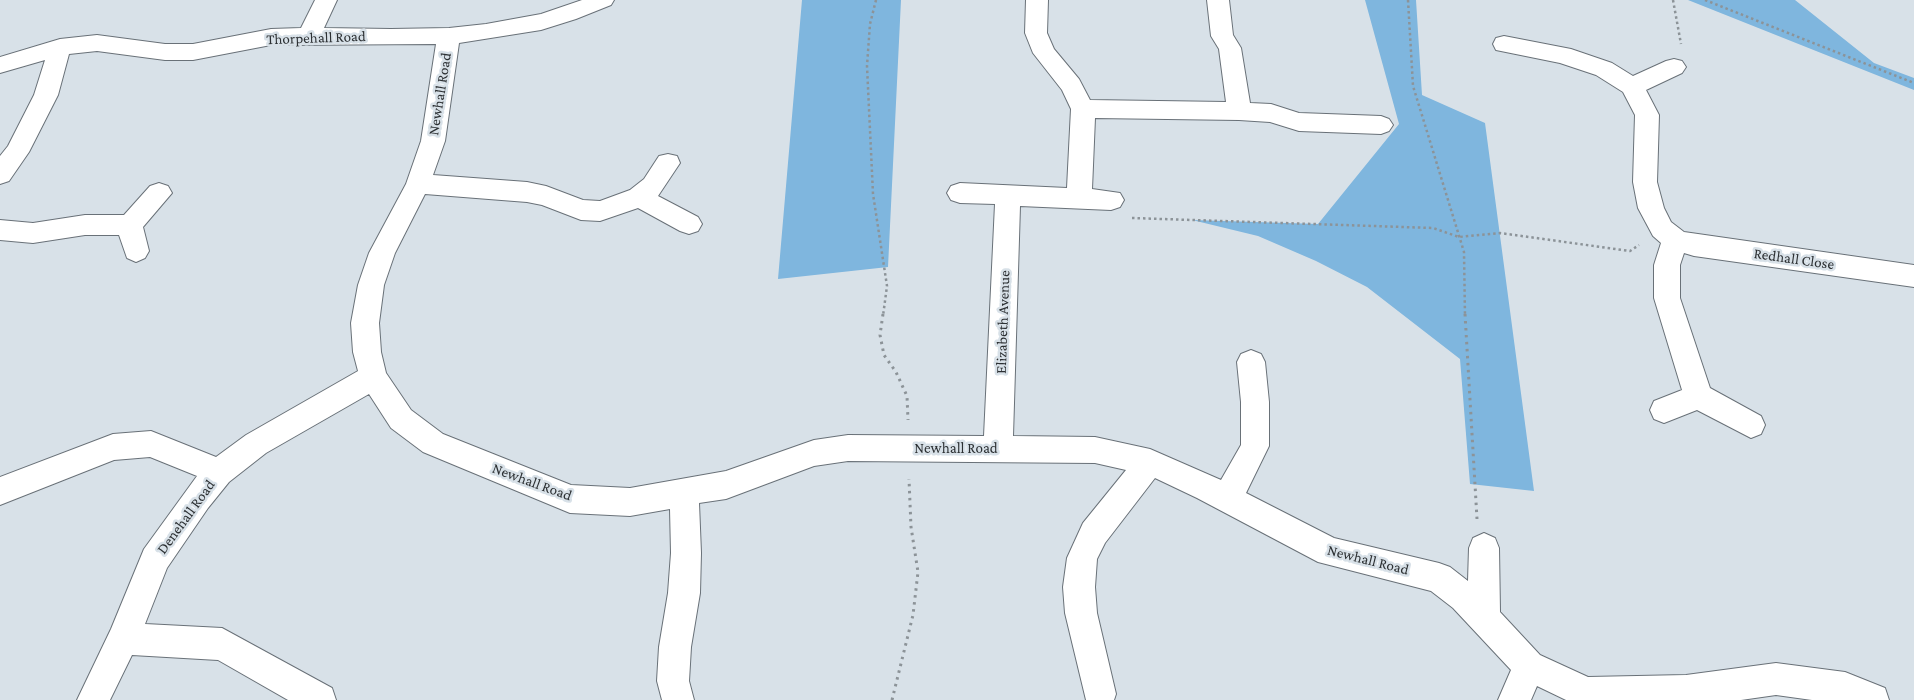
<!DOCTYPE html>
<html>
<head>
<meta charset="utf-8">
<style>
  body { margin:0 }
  canvas { display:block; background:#d8e1e8 }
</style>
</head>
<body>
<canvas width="1914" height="700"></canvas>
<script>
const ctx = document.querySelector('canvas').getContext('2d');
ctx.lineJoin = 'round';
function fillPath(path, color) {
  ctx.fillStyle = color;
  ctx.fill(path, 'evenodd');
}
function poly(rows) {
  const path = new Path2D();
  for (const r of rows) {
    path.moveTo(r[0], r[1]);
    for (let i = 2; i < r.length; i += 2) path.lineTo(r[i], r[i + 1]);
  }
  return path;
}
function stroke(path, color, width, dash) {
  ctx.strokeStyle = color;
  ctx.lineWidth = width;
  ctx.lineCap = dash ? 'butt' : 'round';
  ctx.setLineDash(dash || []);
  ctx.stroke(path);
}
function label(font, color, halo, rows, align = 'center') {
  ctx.font = font + ' "Crimson Pro",serif';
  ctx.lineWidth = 5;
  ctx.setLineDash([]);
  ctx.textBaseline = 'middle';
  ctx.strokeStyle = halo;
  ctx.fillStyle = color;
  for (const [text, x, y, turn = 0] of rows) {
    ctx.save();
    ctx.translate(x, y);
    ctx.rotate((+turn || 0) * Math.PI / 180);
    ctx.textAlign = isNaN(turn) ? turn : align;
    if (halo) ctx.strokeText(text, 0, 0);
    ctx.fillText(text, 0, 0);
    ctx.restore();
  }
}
fillPath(poly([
  [802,0,901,0,888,267,778,279],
  [1365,0,1416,0,1422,95,1485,123,1534,491,1470,484,1460,359,1367,287,1316,261,1258,236,1192,220,1318,224,1399,124],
  [1688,0,1795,0,1874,63,1914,78,1914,90]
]), '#7fb6de');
const minor = poly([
  [315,0,337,0,324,28,391,29,449,28,486,24,541,14,582,0,614,0,611,5,576,19,541,30,459,43,445,141,433,175,527,182,546,186,583,200,600,201,630,190,644,179,659,156,668,154,677,156,680,163,658,196,698,217,702,224,698,231,689,234,680,231,638,208,600,221,581,220,542,205,527,202,425,194,395,253,384,285,379,323,381,352,386,373,411,410,443,434,571,485,630,488,726,471,814,440,848,435,984,436,995,204,960,203,951,200,947,193,951,186,960,183,1067,188,1071,109,1062,90,1033,53,1025,33,1026,0,1048,0,1047,33,1054,49,1079,79,1090,100,1226,102,1219,49,1211,36,1207,0,1229,0,1233,35,1241,48,1250,103,1271,104,1299,113,1381,116,1389,119,1393,125,1389,131,1381,134,1299,131,1270,122,1239,120,1095,118,1092,189,1120,193,1124,200,1120,207,1111,210,1020,206,1013,436,1095,437,1150,449,1221,480,1241,445,1241,402,1237,362,1241,354,1251,350,1261,354,1265,362,1269,402,1269,446,1246,493,1334,538,1439,563,1450,567,1468,581,1469,548,1473,538,1484,533,1495,538,1499,548,1500,612,1540,655,1588,677,1686,675,1776,663,1845,672,1885,688,1889,700,1812,700,1776,695,1741,700,1566,700,1537,686,1531,700,1498,700,1511,670,1453,608,1431,591,1318,562,1197,498,1155,478,1105,543,1097,559,1095,587,1097,613,1116,694,1114,700,1086,700,1065,613,1063,587,1067,558,1083,523,1126,470,1095,463,848,461,814,466,726,499,699,503,701,553,700,593,691,647,689,681,694,700,662,700,657,681,659,647,668,593,671,553,670,509,630,516,570,513,423,452,391,428,369,394,266,453,229,482,208,508,167,568,145,624,222,628,332,688,336,700,288,700,218,660,132,655,110,700,77,700,111,629,144,549,197,476,150,457,114,460,0,505,0,477,113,434,151,431,216,457,246,435,358,371,353,352,351,323,358,285,369,253,406,184,421,141,436,44,271,45,193,60,165,60,97,51,69,54,58,95,29,152,9,181,0,184,0,156,8,146,34,95,45,60,0,73,0,57,60,39,97,35,165,44,193,44,271,29,301,28,315,0],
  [1504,36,1571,49,1612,63,1633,76,1666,61,1674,59,1682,61,1686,67,1682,73,1646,90,1659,115,1657,182,1664,208,1671,222,1684,232,1914,265,1914,287,1694,256,1684,253,1680,265,1680,298,1710,388,1761,416,1765,425,1761,434,1751,438,1697,410,1664,423,1654,419,1650,410,1654,401,1682,390,1654,298,1654,265,1661,243,1653,236,1638,208,1633,182,1635,115,1623,92,1596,75,1560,63,1496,50,1493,44,1496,38,1504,36],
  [159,183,168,186,172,193,143,227,149,251,145,258,136,262,127,258,119,235,85,235,33,243,0,240,0,220,33,223,85,215,124,215,150,186,159,183]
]);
stroke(minor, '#697178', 2);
stroke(poly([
  [876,0,870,24,867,66,873,194,887,286,883,316],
  [1408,0,1413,86,1464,252,1465,316],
  [1673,0,1681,44],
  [1705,0,1914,83],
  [1132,218,1433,228,1459,237,1500,233,1630,251,1639,245]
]), '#8c9398', 2.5, [2.5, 3]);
stroke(poly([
  [883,314,880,335,884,355,896,372,907,396,908,420],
  [1465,314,1477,519],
  [892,700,913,615,918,572,911,527,909,479]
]), '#8c9398', 3, [2.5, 4.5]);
fillPath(minor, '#fff');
label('15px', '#2c3033', '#d8e1e8', [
  ["Thorpehall Road",316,38,-2],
  ["Newhall Road",440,94,-81],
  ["Redhall Close",1794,259,8],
  ["Elizabeth Avenue",1003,322,-88],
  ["Newhall Road",956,448],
  ["Newhall Road",532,482,20],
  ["Denehall Road",186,517,-54],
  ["Newhall Road",1368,560,14]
]);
</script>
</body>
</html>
